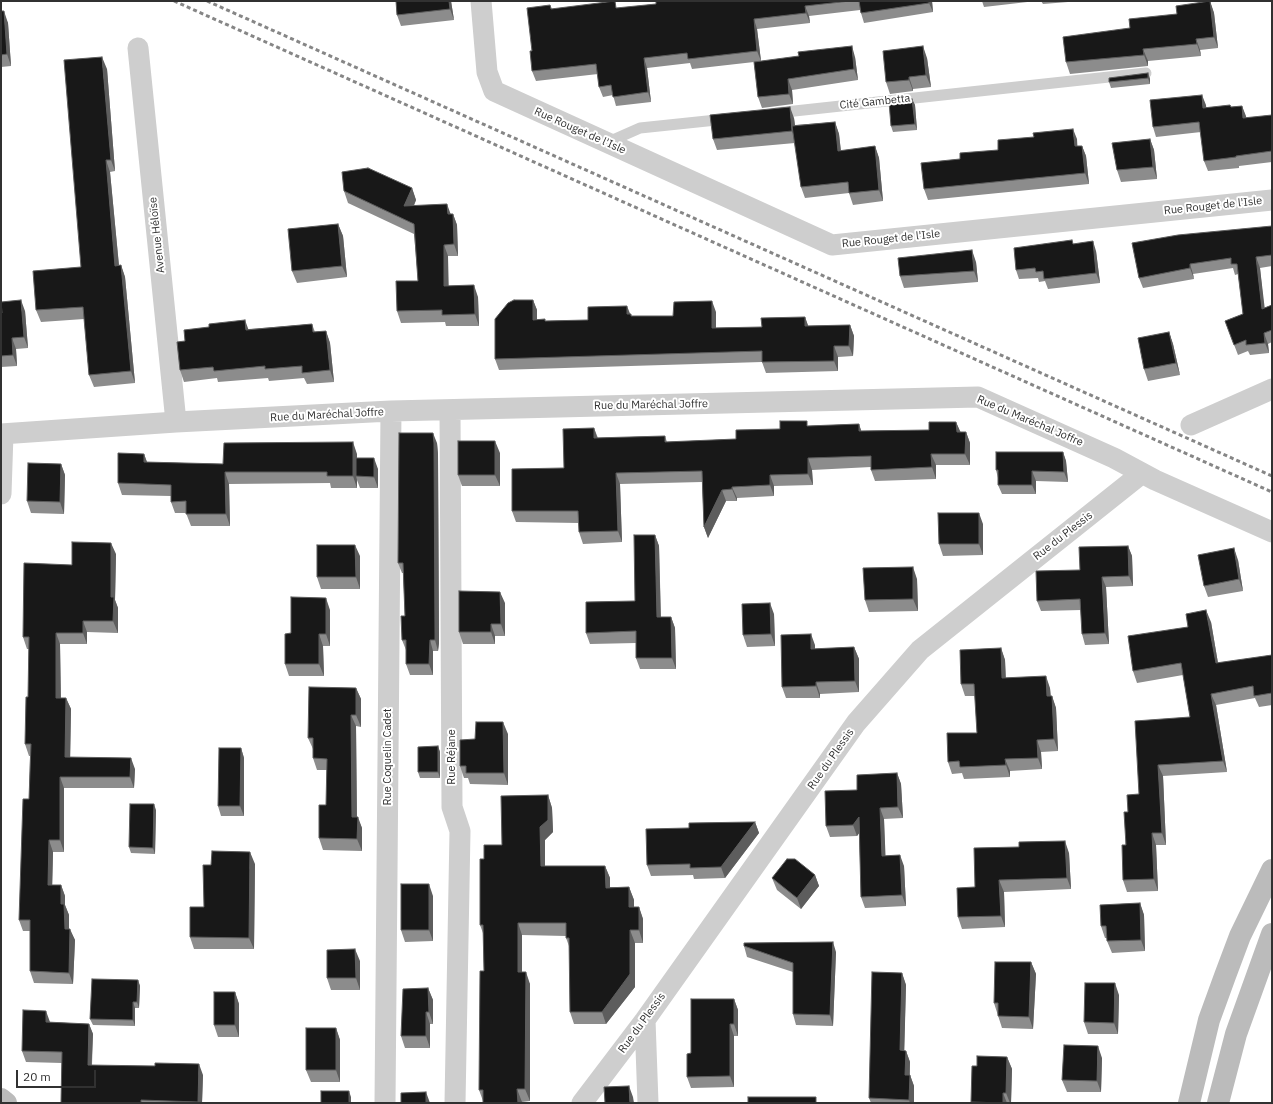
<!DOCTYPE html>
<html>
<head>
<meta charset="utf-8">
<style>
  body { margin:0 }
  #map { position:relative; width:1273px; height:1104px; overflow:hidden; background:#fff; font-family:"IBM Plex Sans",sans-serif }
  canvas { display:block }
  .frame { position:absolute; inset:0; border:2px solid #313131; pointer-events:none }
  .scale { position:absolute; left:16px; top:1070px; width:80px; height:18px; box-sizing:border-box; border:2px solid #313131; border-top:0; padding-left:5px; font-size:12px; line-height:14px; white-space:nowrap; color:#313131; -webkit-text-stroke:3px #fff; paint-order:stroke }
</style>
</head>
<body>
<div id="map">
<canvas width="1273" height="1104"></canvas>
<div class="frame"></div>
<div class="scale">20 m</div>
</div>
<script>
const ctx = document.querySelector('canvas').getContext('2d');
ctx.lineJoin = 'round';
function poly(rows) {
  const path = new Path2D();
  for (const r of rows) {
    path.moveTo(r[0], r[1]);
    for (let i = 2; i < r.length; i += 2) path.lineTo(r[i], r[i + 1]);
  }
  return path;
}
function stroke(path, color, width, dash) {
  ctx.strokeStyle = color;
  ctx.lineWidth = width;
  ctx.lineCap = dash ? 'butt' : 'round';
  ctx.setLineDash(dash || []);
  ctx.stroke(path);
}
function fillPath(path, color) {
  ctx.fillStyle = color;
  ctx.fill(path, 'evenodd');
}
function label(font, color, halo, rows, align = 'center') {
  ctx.font = font + ' "IBM Plex Sans",sans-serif';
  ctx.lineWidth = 4;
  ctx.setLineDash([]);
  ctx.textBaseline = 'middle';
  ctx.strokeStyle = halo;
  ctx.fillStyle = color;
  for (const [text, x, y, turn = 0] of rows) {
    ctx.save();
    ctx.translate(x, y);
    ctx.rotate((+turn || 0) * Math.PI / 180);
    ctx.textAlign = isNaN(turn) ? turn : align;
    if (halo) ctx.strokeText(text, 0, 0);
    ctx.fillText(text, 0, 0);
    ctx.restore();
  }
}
stroke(poly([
  [776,113,1146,73],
  [606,143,640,128,726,119]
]), '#cecece', 11);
stroke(poly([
  [481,1,487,72,494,91,832,245,1272,200],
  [138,48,176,422],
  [450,410,452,807,460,831,455,1103],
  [1191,425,1272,389],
  [1,434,176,422,391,411,978,397,1114,458,1155,480,1272,532],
  [1,494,3,434],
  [645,1020,648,1103],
  [385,1103,391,411],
  [582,1103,645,1020,856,723,920,650,1141,474]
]), '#cecece', 21);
stroke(poly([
  [1,1099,6,1103],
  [1189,1103,1209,1020,1225,976,1240,936,1272,870],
  [1218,1103,1236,1034,1272,934]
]), '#bbb', 22);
stroke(poly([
  [174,1,1272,492],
  [207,1,1272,476]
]), '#868686', 3, [4, 3]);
fillPath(poly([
  [396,1,451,1,454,20,401,26,397,15],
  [656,1,932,1,933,12,864,23,861,13,860,10,809,16,810,23,757,29,761,61,855,57,858,80,792,90,793,104,762,108,758,97,754,62,692,69,690,63,647,68,651,102,616,106,613,95,603,97,599,87,598,74,536,81,532,71,550,5,552,9,618,8,656,4],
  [982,1,1036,1,984,7],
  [1041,1,1068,1,1068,2,1043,4],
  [1210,1,1214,13,1218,48,1200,50,1201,56,1148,61,1148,66,1070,74,1066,62,1130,28,1177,14],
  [1,11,8,23,11,66,1,67],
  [927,58,931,87,913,89,913,91,890,94,886,82],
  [107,69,115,171,110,172,119,265,121,265,125,277,135,383,94,387,89,375,84,319,41,322,36,310,81,267],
  [1148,73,1150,79,1150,84,1111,88,1109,82],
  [912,99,915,105,917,130,893,132,891,126],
  [1206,105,1206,107,1231,107,1242,106,1246,118,1272,115,1272,162,1239,166,1239,168,1208,171,1204,161,1201,132,1156,137,1153,127],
  [794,118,795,125,835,122,839,134,841,151,875,146,879,158,883,201,853,205,849,193,805,198,801,187,795,143,717,150,713,139],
  [1077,139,1077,146,1082,146,1086,156,1089,184,928,200,924,189,960,159,998,150],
  [1150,139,1154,150,1157,179,1121,182,1117,170],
  [412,188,416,200,414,206,451,214,453,214,457,225,458,256,448,256,448,286,478,297,479,326,446,326,445,322,401,323,397,311,418,281,414,234,348,203,344,191],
  [338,224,343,236,347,277,297,283,292,271],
  [1272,226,1272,266,1260,268,1264,308,1272,305,1272,342,1268,344,1269,353,1250,355,1248,351,1238,355,1225,321,1243,314,1238,274,1235,275,1233,268,1193,274,1194,279,1143,288,1139,278],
  [1074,244,1096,251,1100,283,1048,289,1045,281,1039,282,1038,278,1019,279,1016,270],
  [976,262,978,282,904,288,900,276],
  [533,300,537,310,537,320,546,321,588,320,630,314,632,316,673,316,716,312,716,328,762,327,805,317,808,326,850,325,854,336,853,356,838,357,838,371,766,373,762,362,499,370,495,359],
  [25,311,28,348,16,349,17,366,1,367,1,313],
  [312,324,315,332,326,331,330,343,334,382,307,384,304,378,269,381,268,378,218,382,217,378,184,382,180,370,185,341,249,329],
  [1169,332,1173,344,1180,375,1148,381,1144,369],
  [956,422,960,432,966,432,970,443,970,465,936,465,936,479,875,481,871,470,871,467,812,470,813,485,774,486,774,496,737,498,737,501,726,501,708,538,704,527,702,482,620,484,622,542,583,544,579,532,579,523,516,522,512,511,564,468,594,428,598,438,665,436,667,442,736,439,780,429,809,426,859,424,861,431,929,430],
  [437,443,438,454,439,643,438,651,433,651,433,675,410,675,406,664,406,650,402,640,405,616,403,573,402,573,398,563],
  [1063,452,1066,461,1068,482,1036,481,1036,494,1002,494,998,485,998,478,996,470],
  [500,453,500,486,462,486,458,475],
  [144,454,147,462,223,464,357,454,357,458,378,469,378,488,360,488,357,480,357,488,331,488,330,483,229,484,230,526,191,526,186,513,175,513,171,502,171,496,122,495,118,483],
  [61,464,65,475,64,514,31,513,27,501],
  [983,524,983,555,943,556,939,544],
  [655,535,659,546,661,617,671,617,675,628,676,669,640,669,636,658,636,643,590,644,586,633,635,601],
  [1128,546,1132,556,1133,586,1106,587,1109,644,1085,645,1082,634,1081,610,1041,611,1037,601,1080,570],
  [116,554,115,600,118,608,118,633,87,632,87,644,60,644,61,698,66,698,71,709,70,757,135,769,134,788,64,788,64,852,53,852,52,885,61,885,65,896,65,905,69,915,69,929,75,940,73,984,34,983,30,971,30,931,23,931,19,920,29,799,30,756,29,756,25,744,28,697,29,649,27,649,23,637,72,565],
  [360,556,360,589,321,589,317,577],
  [1238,560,1243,591,1208,597,1204,586],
  [917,579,918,611,869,612,865,600],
  [505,603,505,636,495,636,495,644,463,644,459,632],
  [330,610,330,646,323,646,324,676,289,676,285,664,291,633],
  [774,614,775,646,747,647,743,635],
  [1211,622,1218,663,1272,655,1272,705,1259,707,1255,698,1216,705,1227,772,1163,776,1166,845,1156,845,1158,891,1127,892,1123,880,1128,812,1139,794,1190,717,1183,675,1137,683,1133,671,1188,627],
  [815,645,815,649,854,647,859,659,859,692,820,694,820,698,786,698,782,687],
  [1001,648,1005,660,1006,678,1050,688,1051,696,1052,696,1056,708,1058,751,1041,752,1042,769,1010,771,1010,777,964,779,962,773,952,774,948,762,977,733,975,696,965,696,961,684],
  [356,688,361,699,361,727,356,726,357,817,362,828,362,851,323,850,319,838,326,805,327,770,317,770,313,758,313,749,308,738],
  [508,734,508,785,470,784,468,778,464,778,460,766,475,739],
  [438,746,440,752,440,778,420,778,418,772],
  [241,748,244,758,244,816,221,816,218,806],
  [897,773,901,784,903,818,884,819,885,856,904,866,906,906,865,908,861,897,859,833,857,836,830,837,826,826,857,790],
  [548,795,552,808,553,832,545,840,545,866,605,866,610,878,610,887,629,887,634,900,634,907,639,907,643,919,643,943,635,943,635,987,606,1024,574,1024,570,1012,569,946,566,938,566,936,522,935,522,972,530,984,530,1101,522,1102,483,1101,479,1090,484,971,483,933,480,925,484,859,502,845],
  [156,810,155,854,131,853,129,847],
  [755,822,759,833,725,878,694,879,693,875,651,876,647,865],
  [1019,847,1069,853,1071,889,1004,892,1005,927,962,929,958,917,975,887],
  [255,864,254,949,194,949,190,937,204,907],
  [815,875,819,886,801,909,777,890,772,878],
  [433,896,433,941,405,942,401,930],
  [1140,903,1144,915,1145,951,1112,953,1107,941,1107,938,1105,938,1101,926],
  [744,946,836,952,833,1026,796,1025,793,1014,793,972,747,957],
  [360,961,360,990,331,990,327,978],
  [1031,962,1036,974,1033,1029,1002,1028,994,1003],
  [902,973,906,985,904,1051,906,1051,910,1062,910,1075,914,1086,914,1103,871,1103,869,1098],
  [138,980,140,986,139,1008,135,1008,135,1026,93,1025,90,1019],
  [428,988,433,1000,433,1024,430,1024,430,1048,405,1048,401,1036],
  [235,992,239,1004,239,1037,218,1037,214,1025],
  [1119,995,1118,1034,1088,1034,1084,1022],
  [734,999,738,1010,738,1036,734,1036,734,1087,691,1088,687,1077,691,1053],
  [50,1022,89,1024,93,1034,92,1065,203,1075,202,1103,61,1103,62,1063,26,1062,22,1051],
  [336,1028,340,1040,340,1082,311,1082,306,1070],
  [1007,1057,1012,1069,1011,1103,971,1103,977,1066],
  [1102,1058,1101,1092,1067,1092,1062,1080]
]), '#8c8c8c');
fillPath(poly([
  [449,1,451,1,454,20,450,9],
  [929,1,932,1,933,12,929,3],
  [1210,1,1214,13,1218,48,1214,37],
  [805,6,809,16,810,23,806,13],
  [4,11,8,23,11,66,7,54],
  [754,19,757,29,761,61,757,51],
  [1196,39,1200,50,1201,56,1197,44],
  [852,46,855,57,858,80,854,69],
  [923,46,927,58,931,87,926,75],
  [1143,49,1148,61,1148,66,1144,55],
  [102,57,107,69,115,171,111,160],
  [644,58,647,68,651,102,648,92],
  [1148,73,1150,79,1150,84,1148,78],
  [909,77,913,89,913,91,909,80],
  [788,79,792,90,793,104,789,94],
  [1202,95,1206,105,1207,118,1203,108],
  [912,99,915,105,917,130,915,124],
  [1242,106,1246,116,1247,129,1243,118],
  [790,107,794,118,797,142,792,131],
  [835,122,839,134,842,162,838,151],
  [1073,129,1077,139,1078,157,1075,146],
  [1150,139,1154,150,1157,179,1153,167],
  [875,146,879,158,883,201,879,190],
  [1082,146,1086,156,1089,184,1085,173],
  [106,160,110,172,120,277,115,266],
  [412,188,416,200,408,218,404,206],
  [447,204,451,215,448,214],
  [453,214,457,225,458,256,454,244],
  [338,224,343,236,347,277,342,266],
  [1093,241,1096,251,1100,283,1096,273],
  [444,245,448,256,449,298,444,286],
  [972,250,976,262,978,282,974,271],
  [1256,257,1260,268,1266,319,1262,309],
  [1190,264,1193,274,1194,279,1190,268],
  [121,265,125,277,135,383,131,371],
  [474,285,478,297,479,326,475,314],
  [21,300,25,311,28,348,24,337],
  [533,300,537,310,537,330,533,320],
  [712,301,716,312,716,339,712,328],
  [627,306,631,316,627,314],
  [805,317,809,328,805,326],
  [245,320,249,331,246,330],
  [850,325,854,336,853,356,849,346],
  [326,331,330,343,334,382,330,370],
  [1169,332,1173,344,1180,375,1176,363],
  [1264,333,1268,344,1269,353,1265,343],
  [12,338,16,349,17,366,13,355],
  [834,346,838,357,838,371,834,361],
  [956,422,961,433,957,432],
  [859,424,863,436,859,431],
  [594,428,598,440,594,438],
  [966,432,970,443,970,465,965,454],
  [433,433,437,443,438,454,439,643,438,651,435,640],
  [495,441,500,453,500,486,495,475],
  [353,442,357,454,357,476,356,476,357,480,357,488,353,476],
  [1063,452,1066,461,1068,482,1064,472],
  [144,454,148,465,144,462],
  [931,454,936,465,936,479,932,467],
  [374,458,378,469,378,488,374,477],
  [808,458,812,470,813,485,808,474],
  [61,464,65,475,64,514,60,502],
  [1032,471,1036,481,1036,494,1032,485],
  [225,472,229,484,230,526,226,514],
  [616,473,620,484,622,542,618,531],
  [770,475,774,486,774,496,770,485],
  [732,487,737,498,737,501,732,489],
  [722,490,726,501,708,538,704,527],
  [979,513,983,524,983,555,979,544],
  [655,535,659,546,661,628,657,617],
  [111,543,116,554,115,600,118,608,118,633,113,621,111,597],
  [355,545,360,556,360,589,356,577],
  [1128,546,1132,556,1133,586,1129,576],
  [1234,548,1238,560,1243,591,1239,579],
  [913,567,917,579,918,611,913,599],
  [1102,577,1106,587,1109,644,1105,633],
  [500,592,505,603,505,636,501,624],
  [326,598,330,610,330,646,326,634],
  [770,603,774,614,775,646,771,634],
  [1206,610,1211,622,1220,675,1216,663],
  [671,617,675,628,676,669,672,658],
  [83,621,87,632,87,644,83,633],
  [491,624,495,636,495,644,491,632],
  [56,633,60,644,61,709,56,698],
  [319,634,323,646,324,676,319,664],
  [811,634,815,645,815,661,811,649],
  [430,640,433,651,433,675,429,664],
  [854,647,859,659,859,692,855,681],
  [1001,648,1005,660,1006,690,1002,678],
  [1046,676,1050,688,1051,708,1047,696],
  [816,682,820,694,820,698,816,686],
  [356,688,361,699,361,727,356,715],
  [1211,694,1216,705,1227,772,1223,761],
  [1052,696,1056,708,1058,751,1054,739],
  [66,698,71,709,70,768,65,757],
  [351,715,356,726,357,828,352,817],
  [503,722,508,734,508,785,504,773],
  [1037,740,1041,752,1042,769,1038,758],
  [438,746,440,752,440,778,438,772],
  [241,748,244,758,244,816,240,806],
  [131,758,135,769,134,788,130,777],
  [1005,759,1010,771,1010,777,1006,765],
  [1158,765,1163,776,1166,845,1162,833],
  [897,773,901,784,903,818,898,807],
  [60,777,64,788,64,852,60,840],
  [548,795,552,808,553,832,545,840,545,879,541,866,540,827],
  [154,804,156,810,155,854,153,848],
  [880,808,884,819,886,867,882,856],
  [358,817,362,828,362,851,357,839],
  [859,817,863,828,857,836,853,825],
  [755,822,759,833,725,878,721,867],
  [1152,833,1156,845,1158,891,1154,879],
  [49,840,53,852,52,896,48,885],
  [1065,841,1069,853,1071,889,1067,878],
  [250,852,255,864,254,949,249,938],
  [900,855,904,866,906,906,902,895],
  [605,866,610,878,610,900,606,888],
  [815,875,819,886,801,909,797,898],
  [999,880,1004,892,1005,927,1001,916],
  [429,884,433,896,433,941,429,930],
  [61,885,65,896,65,905,69,915,69,940,65,929,61,904],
  [629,887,634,900,634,919,629,907],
  [1140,903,1144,915,1145,951,1141,940],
  [639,907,643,919,643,943,639,930],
  [518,923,522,935,522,984,518,972],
  [70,929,75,940,73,984,69,973],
  [630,930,635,943,635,987,606,1024,602,1012],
  [833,942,836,952,833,1026,830,1015],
  [355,949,360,961,360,990,356,978],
  [1031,962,1036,974,1033,1029,1029,1017],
  [526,972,530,984,530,1101,525,1089],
  [902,973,906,985,904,1062,900,1050],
  [138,980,140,986,139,1008,137,1002],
  [1115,983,1119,995,1118,1034,1114,1023],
  [428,988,433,1000,433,1024,429,1012],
  [235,992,239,1004,239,1037,235,1025],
  [734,999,738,1010,738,1036,734,1024],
  [133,1002,135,1008,135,1026,133,1020],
  [46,1011,50,1022,50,1033,46,1022],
  [426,1012,430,1024,430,1048,426,1036],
  [89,1024,93,1034,91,1076,88,1065],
  [730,1024,734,1036,734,1087,730,1076],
  [336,1028,340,1040,340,1082,336,1070],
  [1098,1046,1102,1058,1101,1092,1097,1081],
  [906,1051,910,1062,909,1087,905,1075],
  [1007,1057,1012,1069,1011,1103,1010,1103,1006,1093],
  [199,1064,203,1075,202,1103,199,1103,198,1102],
  [910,1075,914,1086,914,1103,910,1103,909,1100],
  [629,1086,633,1097,634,1103,630,1103],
  [517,1089,522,1102,522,1103,518,1103],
  [349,1091,351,1097,351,1103,349,1103],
  [426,1092,430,1103,426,1103],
  [1003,1093,1007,1103,1003,1103]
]), '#5d5d5d');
const building = poly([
  [396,1,449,1,450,9,397,15,396,1],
  [615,1,616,8,656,4,656,1,850,1,805,6,806,13,754,19,757,51,688,59,687,53,644,58,648,92,613,97,611,85,599,87,596,64,532,71,530,51,532,51,527,8,550,5,551,9,615,1],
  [859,1,929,1,929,3,861,13,859,1],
  [1210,1,1214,37,1196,39,1197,44,1143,49,1144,55,1066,62,1063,37,1130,28,1129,19,1177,14,1176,6,1210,1],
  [1,11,4,11,7,54,1,55,1,11],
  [852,46,854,69,788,79,789,94,758,97,754,62,799,56,798,52,852,46],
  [923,46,926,75,909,77,909,80,886,82,883,51,923,46],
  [102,57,111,160,106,160,115,266,121,265,131,371,89,375,83,307,36,310,33,271,81,267,64,60,102,57],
  [1148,73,1148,78,1109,82,1109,78,1148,73],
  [1202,95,1203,108,1230,105,1231,107,1242,106,1243,118,1272,115,1272,151,1236,156,1236,157,1204,161,1199,122,1153,127,1150,100,1202,95],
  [912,99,915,124,891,126,889,102,912,99],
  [790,107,792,131,713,139,710,115,790,107],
  [835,122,838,151,875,146,879,190,849,193,848,182,801,187,792,126,835,122],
  [1073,129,1075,146,1082,146,1085,173,924,189,921,163,960,159,960,153,998,150,998,140,1034,137,1033,133,1073,129],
  [1150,139,1153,167,1117,170,1112,143,1150,139],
  [368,168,412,188,404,206,447,204,448,214,453,214,454,244,444,245,444,286,474,285,475,314,442,315,442,310,397,311,396,281,418,281,414,224,344,191,342,172,368,168],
  [338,224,342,266,292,271,288,229,338,224],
  [1272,226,1272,255,1256,257,1262,309,1272,305,1272,330,1264,333,1265,343,1246,345,1246,340,1234,345,1225,321,1243,314,1237,264,1231,264,1231,258,1190,264,1190,268,1139,278,1132,243,1178,235,1272,226],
  [1072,240,1073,244,1093,241,1096,273,1044,279,1043,271,1036,272,1035,268,1016,270,1014,248,1072,240],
  [972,250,974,271,900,276,898,258,972,250],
  [21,300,24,337,12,338,13,355,1,356,1,313,2,313,1,302,21,300],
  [514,300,533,300,533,320,545,319,545,321,588,320,588,307,627,306,627,314,631,314,631,316,673,316,674,302,712,301,712,328,762,327,761,318,805,317,805,326,850,325,849,346,834,346,834,361,762,362,762,351,495,359,495,319,508,303,514,300],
  [245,320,246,330,312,324,313,332,326,331,330,370,302,373,302,366,265,369,265,366,214,371,213,367,180,370,177,342,185,341,184,330,209,327,209,324,245,320],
  [1169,332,1176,363,1144,369,1138,338,1169,332],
  [780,421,807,421,807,426,859,424,859,431,929,430,929,422,956,422,957,432,966,432,965,454,931,454,932,467,871,470,871,456,808,458,808,474,770,475,770,485,732,487,732,489,722,490,704,527,702,471,616,473,618,531,579,532,578,511,512,511,512,469,564,468,563,429,594,428,594,438,665,436,665,442,736,439,736,430,780,429,780,421],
  [399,433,433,433,434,443,435,633,435,640,430,640,429,664,406,664,406,640,402,640,401,616,405,616,403,563,398,563,399,433],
  [458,441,495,441,495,475,458,475,458,441],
  [353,442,353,476,327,476,327,472,225,472,226,514,186,514,186,501,171,502,171,485,118,483,118,453,144,454,144,462,223,464,224,443,353,442],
  [996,452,1063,452,1064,472,1032,471,1032,485,998,485,998,470,996,470,996,452],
  [356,458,374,458,374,477,356,476,356,458],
  [28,463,61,464,60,502,27,501,28,463],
  [938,513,979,513,979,544,939,544,938,513],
  [634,535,655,535,657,617,671,617,672,658,636,658,636,631,586,633,586,602,635,601,634,535],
  [72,542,111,543,111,597,114,597,113,621,83,621,83,633,56,633,56,698,66,698,65,757,131,758,130,777,60,777,60,840,49,840,48,885,61,885,61,904,64,904,65,929,70,929,69,973,30,971,30,920,19,920,23,799,29,799,31,744,25,744,26,697,28,697,29,637,23,637,24,563,72,565,72,542],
  [317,545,355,545,356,577,317,577,317,545],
  [1128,546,1129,576,1102,577,1105,633,1082,634,1080,599,1037,601,1036,571,1080,570,1079,547,1128,546],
  [1234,548,1239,579,1204,586,1198,555,1234,548],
  [913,567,913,599,865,600,863,568,913,567],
  [459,591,500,592,501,624,491,624,491,632,459,632,459,591],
  [291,597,326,598,326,634,319,634,319,664,285,664,285,634,291,633,291,597],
  [770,603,771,634,743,635,742,604,770,603],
  [1206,610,1216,663,1272,655,1272,693,1254,696,1253,686,1211,694,1223,761,1158,765,1162,833,1152,833,1154,879,1123,880,1122,845,1126,845,1124,812,1128,812,1127,795,1139,794,1135,721,1190,717,1181,663,1133,671,1128,636,1188,627,1186,614,1206,610],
  [811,634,811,649,854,647,855,681,816,682,816,686,782,687,781,635,811,634],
  [1001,648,1002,678,1046,676,1047,696,1052,696,1054,739,1037,740,1038,758,1005,759,1006,765,960,767,959,761,948,762,947,733,977,733,974,684,961,684,960,650,1001,648],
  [309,687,356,688,356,715,351,715,352,817,358,817,357,839,319,838,319,805,326,805,327,759,313,758,313,738,308,738,309,687],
  [476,722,503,722,504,773,466,773,466,766,460,766,460,740,475,739,476,722],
  [438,746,438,772,418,772,418,747,438,746],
  [219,748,241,748,240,806,218,806,219,748],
  [897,773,898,807,880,808,882,856,900,855,902,895,861,897,859,817,853,825,826,826,825,791,857,790,857,775,897,773],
  [548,795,548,820,540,827,541,866,605,866,606,888,629,887,629,907,639,907,639,930,630,930,630,974,602,1012,570,1012,569,938,566,938,566,923,518,923,518,972,526,972,525,1089,517,1089,518,1103,483,1103,483,1090,479,1090,480,971,484,971,483,925,480,925,480,859,484,859,484,845,502,845,501,796,548,795],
  [130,804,154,804,153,848,129,847,130,804],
  [755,822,721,867,690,868,690,864,647,865,646,829,689,828,689,823,755,822],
  [1065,841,1067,878,999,880,1001,916,958,917,957,888,975,887,974,848,1019,847,1019,842,1065,841],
  [212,851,250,852,249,938,190,937,190,907,204,907,203,865,211,865,212,851],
  [787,859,795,859,815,875,797,898,772,878,787,859],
  [401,884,429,884,429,930,401,930,401,884],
  [1140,903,1141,940,1107,941,1106,926,1101,926,1100,905,1140,903],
  [833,942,830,1015,793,1014,793,963,744,946,744,943,833,942],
  [355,949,356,978,327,978,327,950,355,949],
  [995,962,1031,962,1029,1017,998,1016,998,1003,994,1003,995,962],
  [872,972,902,973,900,1050,906,1051,905,1075,910,1075,909,1100,869,1098,872,972],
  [92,979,138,980,137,1002,133,1002,133,1020,90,1019,92,979],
  [1085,983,1115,983,1114,1023,1084,1022,1085,983],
  [428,988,429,1012,426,1012,426,1036,401,1036,403,989,428,988],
  [214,992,235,992,235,1025,214,1025,214,992],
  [691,999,734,999,734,1024,730,1024,730,1076,687,1077,687,1054,691,1053,691,999],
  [23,1010,46,1011,46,1022,89,1024,88,1065,155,1066,155,1063,199,1064,198,1102,141,1100,141,1103,61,1103,62,1052,22,1051,23,1010],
  [306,1028,336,1028,336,1070,306,1070,306,1028],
  [1064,1045,1098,1046,1097,1081,1062,1080,1064,1045],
  [977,1056,1007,1057,1006,1093,1003,1093,1003,1103,971,1102,972,1066,977,1066,977,1056],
  [629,1086,630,1103,605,1103,604,1087,629,1086],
  [321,1091,349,1091,349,1103,321,1103,321,1091],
  [426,1092,426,1103,401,1103,401,1093,426,1092],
  [748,1097,816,1097,816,1103,748,1103,748,1097]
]);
fillPath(building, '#181818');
stroke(building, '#5d5d5d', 1);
label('11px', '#313131', '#fff', [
  ["Cité Gambetta",875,102,-6],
  ["Rue Rouget de l'Isle",580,131,24],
  ["Rue Rouget de l'Isle",1213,206,-6],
  ["Avenue Héloïse",157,235,-96],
  ["Rue Rouget de l'Isle",891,239,-6],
  ["Rue du Maréchal Joffre",651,405,-1],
  ["Rue du Maréchal Joffre",327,415,-3],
  ["Rue du Maréchal Joffre",1030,421,23],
  ["Rue du Plessis",1063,536,-38],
  ["Rue Coquelin Cadet",388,757,-90],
  ["Rue Réjane",452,757,-90],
  ["Rue du Plessis",831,759,-55],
  ["Rue du Plessis",642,1023,-54]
]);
</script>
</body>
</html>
